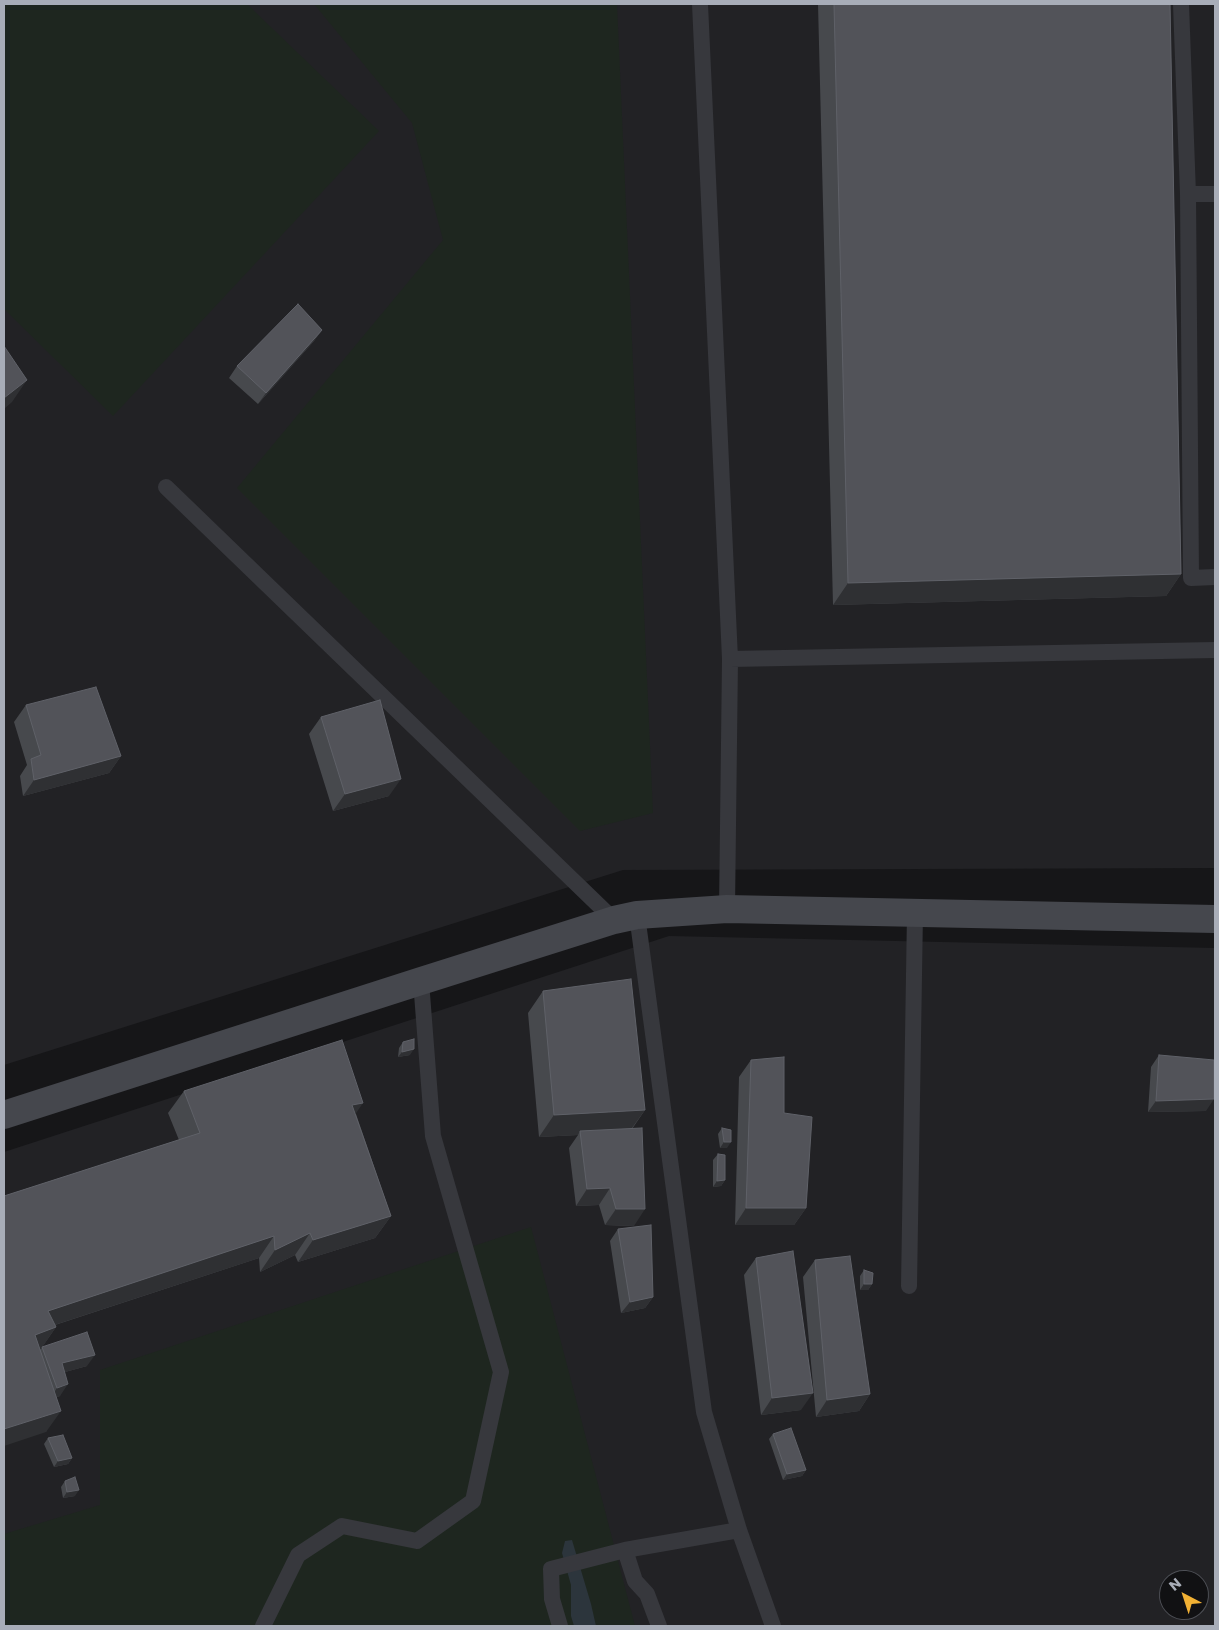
<!DOCTYPE html>
<html>
<head>
<meta charset="utf-8">
<style>
  body { margin:0 }
  #map { position:relative; width:1219px; height:1630px; overflow:hidden; background:#161618; font-family:Poppins,sans-serif }
  canvas { display:block }
  .frame { position:absolute; inset:0; border:5px solid #a8adb8; pointer-events:none }
  .north { position:absolute; left:1159px; top:1570px; width:50px; height:50px; box-sizing:border-box; background:#111113; border:1px solid #4d4f55; border-radius:50%; rotate:320deg; font-size:14px; font-weight:700; line-height:20px; text-align:center; color:#a8adb8 }
  .north::after { content:''; display:block; margin:auto; width:18px; height:22px; background:#f2b134; clip-path:polygon(50% 0,100% 100%,50% 72%,0 100%) }
</style>
</head>
<body>
<div id="map">
<canvas width="1219" height="1630"></canvas>
<div class="frame"></div>
<div class="north">N</div>
</div>
<script>
const ctx = document.querySelector('canvas').getContext('2d');
ctx.lineJoin = 'round';
function fillPath(path, color) {
  ctx.fillStyle = color;
  ctx.fill(path, 'evenodd');
}
function poly(rows) {
  const path = new Path2D();
  for (const r of rows) {
    path.moveTo(r[0], r[1]);
    for (let i = 2; i < r.length; i += 2) path.lineTo(r[i], r[i + 1]);
  }
  return path;
}
function stroke(path, color, width, dash) {
  ctx.strokeStyle = color;
  ctx.lineWidth = width;
  ctx.lineCap = dash ? 'butt' : 'round';
  ctx.setLineDash(dash || []);
  ctx.stroke(path);
}
fillPath(poly([
  [4,4,1215,4,1215,868,623,870,4,1065],
  [669,936,1215,948,1215,1626,4,1626,4,1152],
  [1169,1580,1199,1580,1199,1610,1169,1610]
]), '#222225');
fillPath(poly([
  [4,4,247,4,379,131,113,416,4,309],
  [314,4,617,4,653,813,580,831,237,488,443,240,412,123],
  [531,1227,635,1626,4,1626,4,1534,100,1505,100,1370]
]), '#1e261f');
fillPath(poly([
  [572,1540,591,1604,596,1626,574,1626,571,1616,571,1585,562,1553,565,1541]
]), '#2c353c');
stroke(poly([
  [700,4,730,659,727,909],
  [1181,4,1188,194,1191,578,1215,577],
  [1188,194,1215,194],
  [166,487,614,920],
  [730,659,1215,650],
  [637,915,704,1412,739,1530,773,1626],
  [909,1286,915,913],
  [625,1550,635,1581,647,1594,659,1626],
  [263,1626,298,1555,342,1526,417,1541,473,1501,501,1372,433,1136,421,981],
  [560,1626,552,1599,551,1569,625,1550,739,1530]
]), '#37383d', 16);
stroke(poly([
  [4,1115,421,981,614,920,637,915,727,909,1215,919]
]), '#45474d', 28);
fillPath(poly([
  [818,4,1170,4,1181,574,1166,596,833,605],
  [322,330,314,341,258,404,229,378,237,366],
  [26,705,121,756,109,773,23,796,20,776,27,765,14,722],
  [321,717,389,796,333,811,309,734],
  [543,991,645,1110,632,1129,634,1226,605,1225,599,1205,576,1206,569,1148,578,1135,539,1137,528,1013],
  [403,1042,410,1055,398,1057,399,1048],
  [1159,1055,1206,1111,1148,1112,1151,1067],
  [751,1060,784,1113,806,1208,794,1225,735,1225,739,1077],
  [184,1091,356,1114,391,1216,375,1238,298,1262,295,1255,260,1272,259,1258,55,1325,56,1327,40,1350,42,1347,87,1366,65,1372,60,1396,57,1397,46,1432,4,1196,179,1140,168,1113],
  [722,1128,727,1148,720,1148,718,1134],
  [718,1154,725,1180,721,1186,713,1187,713,1160],
  [618,1229,653,1297,645,1308,621,1313,610,1241],
  [756,1258,801,1410,761,1415,744,1275],
  [815,1260,870,1394,859,1411,816,1417,803,1277],
  [864,1270,872,1284,868,1290,860,1290,860,1276],
  [773,1434,806,1470,802,1476,783,1480,769,1439],
  [48,1438,72,1458,68,1464,54,1467,44,1444],
  [65,1481,75,1496,63,1498,61,1487]
]), '#47494d');
fillPath(poly([
  [322,330,314,341,258,404,266,393],
  [27,380,12,402,4,409,4,398],
  [1181,574,1166,596,833,605,848,583],
  [121,756,109,773,23,796,34,780],
  [401,779,389,796,333,811,345,794],
  [414,1049,410,1055,398,1057,402,1052],
  [1214,1099,1206,1111,1148,1112,1156,1101],
  [363,1103,348,1125,352,1105],
  [645,1110,629,1132,580,1131,578,1135,539,1137,554,1115],
  [724,1142,731,1142,727,1148,720,1148],
  [725,1180,721,1186,713,1187,717,1181],
  [610,1188,599,1205,576,1206,587,1189],
  [746,1208,806,1208,794,1225,735,1225],
  [616,1209,645,1209,634,1226,605,1225],
  [391,1216,375,1238,298,1262,313,1240],
  [310,1233,295,1255,260,1272,275,1250],
  [274,1236,259,1258,33,1332,48,1311],
  [864,1284,872,1284,868,1290,860,1290],
  [653,1297,645,1308,621,1313,630,1302],
  [56,1327,41,1349,20,1357,35,1335],
  [95,1355,87,1366,54,1375,62,1363],
  [68,1384,60,1396,49,1400,57,1388],
  [813,1393,801,1410,761,1415,772,1398],
  [870,1394,859,1411,816,1417,827,1400],
  [61,1411,46,1432,4,1446,4,1429],
  [72,1458,68,1464,54,1467,58,1461],
  [806,1470,802,1476,783,1480,787,1474],
  [79,1490,75,1496,63,1498,67,1492]
]), '#2f3033');
const building = poly([
  [834,4,1170,4,1181,574,848,583,834,4],
  [298,304,322,330,266,393,237,366,298,304],
  [4,346,27,380,4,398,4,346],
  [96,687,121,756,34,780,31,759,41,755,26,705,96,687],
  [380,700,401,779,345,794,321,717,380,700],
  [631,979,645,1110,554,1115,543,991,631,979],
  [414,1039,414,1049,402,1052,403,1042,414,1039],
  [342,1040,363,1103,352,1105,391,1216,313,1240,310,1233,275,1250,274,1236,48,1311,56,1327,35,1335,61,1411,4,1429,4,1196,200,1133,184,1091,342,1040],
  [1159,1055,1214,1060,1214,1099,1156,1101,1159,1055],
  [784,1057,784,1113,812,1117,806,1208,746,1208,751,1060,784,1057],
  [642,1128,645,1209,616,1209,610,1188,587,1189,580,1131,642,1128],
  [722,1128,731,1130,731,1142,724,1142,722,1128],
  [718,1154,725,1155,725,1180,717,1181,718,1154],
  [651,1225,653,1297,630,1302,618,1229,651,1225],
  [793,1251,813,1393,772,1398,756,1258,793,1251],
  [850,1256,870,1394,827,1400,815,1260,850,1256],
  [864,1270,873,1273,872,1284,864,1284,864,1270],
  [87,1332,95,1355,62,1363,68,1384,57,1388,42,1347,87,1332],
  [791,1428,806,1470,787,1474,773,1434,791,1428],
  [63,1435,72,1458,58,1461,48,1438,63,1435],
  [75,1477,79,1490,67,1492,65,1481,75,1477]
]);
fillPath(building, '#525359');
stroke(building, '#5f6168', 1);
</script>
</body>
</html>
